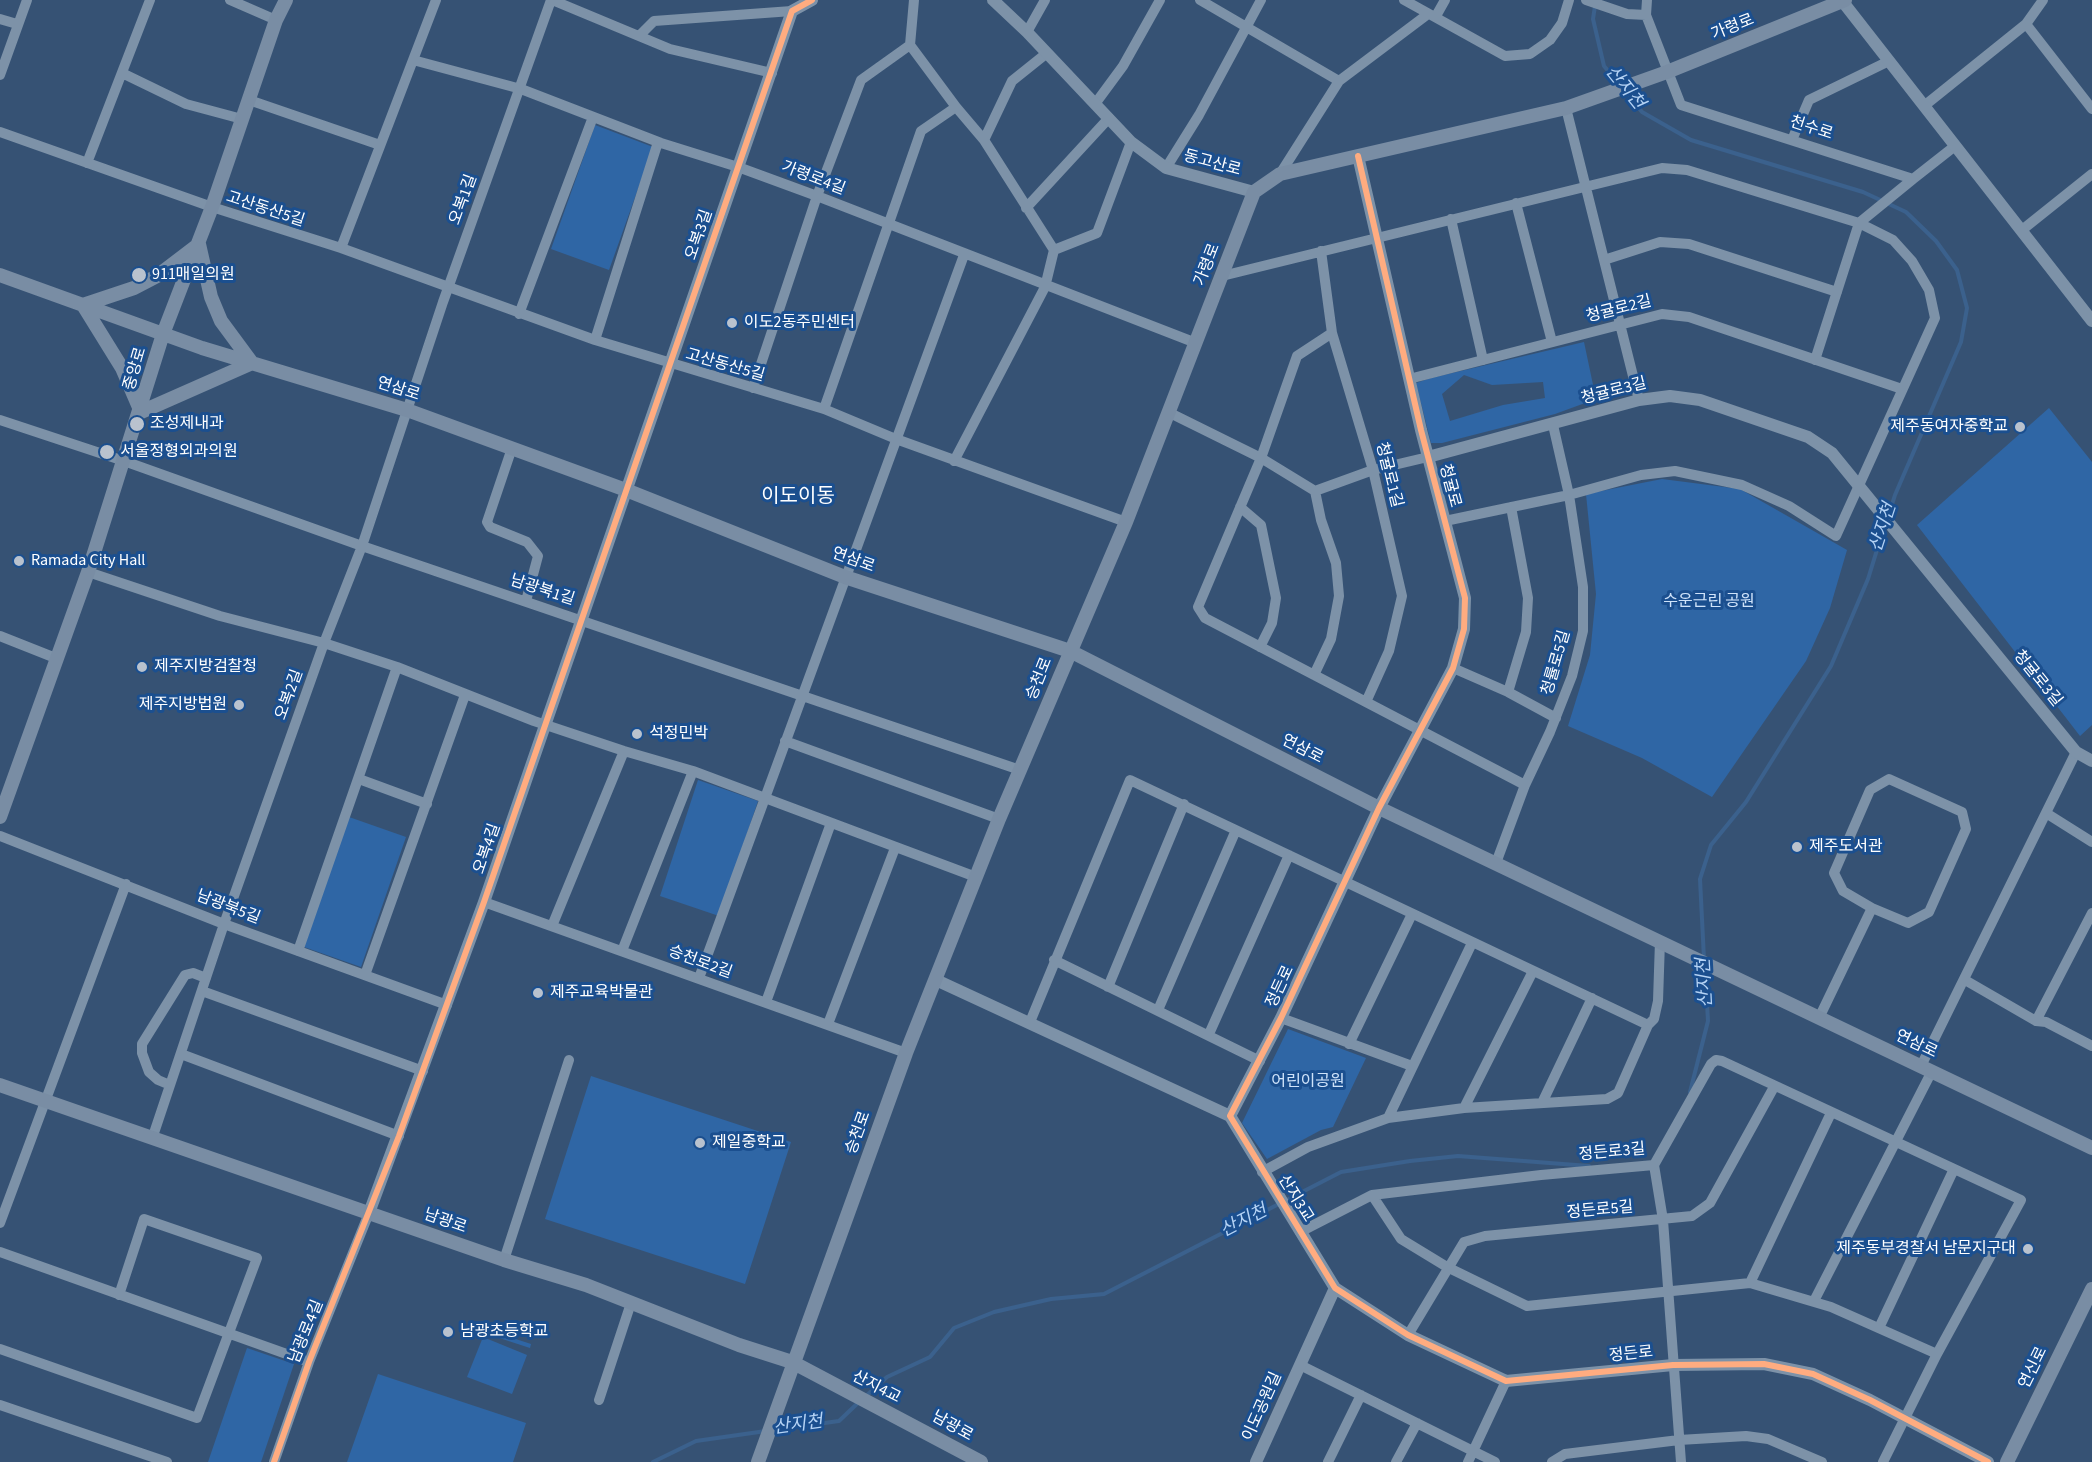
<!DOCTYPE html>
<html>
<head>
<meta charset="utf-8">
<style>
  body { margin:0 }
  canvas { display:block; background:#365274 }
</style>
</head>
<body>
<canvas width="2092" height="1462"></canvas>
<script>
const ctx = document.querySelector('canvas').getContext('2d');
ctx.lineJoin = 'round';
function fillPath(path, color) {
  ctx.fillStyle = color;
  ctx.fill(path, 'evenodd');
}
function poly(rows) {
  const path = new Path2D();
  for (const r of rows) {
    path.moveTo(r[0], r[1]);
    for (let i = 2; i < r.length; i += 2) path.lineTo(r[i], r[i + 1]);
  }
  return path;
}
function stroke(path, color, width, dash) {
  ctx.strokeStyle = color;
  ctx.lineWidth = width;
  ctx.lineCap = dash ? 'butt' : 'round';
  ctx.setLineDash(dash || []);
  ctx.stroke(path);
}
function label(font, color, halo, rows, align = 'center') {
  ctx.font = font + ' "Source Sans 3","Noto Sans KR",sans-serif';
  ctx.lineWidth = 6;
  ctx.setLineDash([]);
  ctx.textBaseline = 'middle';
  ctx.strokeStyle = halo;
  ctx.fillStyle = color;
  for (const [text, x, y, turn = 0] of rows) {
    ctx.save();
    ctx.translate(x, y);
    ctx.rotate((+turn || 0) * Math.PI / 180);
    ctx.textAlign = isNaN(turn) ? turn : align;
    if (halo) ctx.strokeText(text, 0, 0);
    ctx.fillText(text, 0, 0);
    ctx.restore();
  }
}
fillPath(poly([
  [595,125,653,147,609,270,551,249],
  [1584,342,1596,399,1555,414,1442,443,1431,443,1416,383,1431,378],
  [1464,375,1492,385,1543,382,1545,398,1503,405,1450,421,1442,394],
  [2049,408,2092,462,2092,725,2080,736,1917,525],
  [1662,479,1740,489,1847,550,1830,608,1806,661,1712,797,1642,758,1568,726,1590,655,1596,594,1586,494],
  [698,780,758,801,719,916,660,896],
  [349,817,406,837,361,967,304,947],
  [1288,1029,1366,1058,1333,1127,1321,1130,1267,1159,1242,1123],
  [591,1076,791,1142,745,1284,545,1219],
  [485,1329,531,1344,530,1348,484,1333],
  [483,1337,527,1355,512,1394,467,1377],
  [247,1348,294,1364,261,1462,208,1462],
  [378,1374,526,1423,513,1462,347,1462]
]), '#2f66a5');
stroke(poly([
  [1595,6,1593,19,1604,66,1619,84],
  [1624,90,1642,112,1691,140,1863,192,1906,212,1936,241,1957,270,1967,308,1961,342,1895,495,1888,517],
  [1704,959,1700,879,1711,845,1746,802,1831,666,1868,579,1885,524],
  [1690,1092,1708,1021,1705,967],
  [866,1396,887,1377,930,1357,954,1328,994,1312,1051,1299,1104,1294,1341,1172,1410,1161,1458,1156,1589,1166],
  [774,1430,839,1421,860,1401],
  [653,1462,696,1441,766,1431]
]), '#3b618d', 4);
stroke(poly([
  [230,0,276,20],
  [552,0,670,49,772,73],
  [1200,0,1339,81],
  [1404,0,1505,56,1530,54,1550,40,1562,23,1569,0],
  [1586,0,1627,14,1646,15],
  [1647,0,1646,15,1681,105,1913,179,1955,146],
  [1436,16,1445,0],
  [0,19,17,24],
  [2026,24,2092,109],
  [1027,32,1045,0],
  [639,36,654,21,792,11],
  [910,45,956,107,984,140,1054,250,1097,233,1131,142],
  [413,60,521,89,661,143,738,167,817,196,1196,343],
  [122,73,186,104,242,119],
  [0,75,27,0],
  [249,100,380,145],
  [1095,104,1123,66,1160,0],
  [1924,106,2026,24,2043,0],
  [1566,108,1639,400],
  [0,132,212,207,341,248,595,340,824,409,896,439,1126,522],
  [984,140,1012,81,1047,53],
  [1792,140,1809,100,1889,61],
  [87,163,150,0],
  [1166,168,1199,115,1261,0],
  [1280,174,1339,81,1428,14],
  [1516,203,1552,342],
  [1026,208,1109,118],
  [1451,219,1483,360],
  [2022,230,2092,174],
  [341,248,436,0],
  [1321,251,1332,333,1373,470,1402,596,1389,651,1366,702],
  [1604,260,1660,242,1689,244,1837,292],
  [1222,276,1662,168,1687,170,1859,223,1893,240,1912,261,1929,290,1935,318,1836,536,1789,506,1742,485,1675,471,1641,475,1569,495,1445,521],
  [519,314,593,117],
  [1332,333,1297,356,1261,458,1198,607,1205,618,1525,785],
  [595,340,658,142],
  [1815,360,1859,223,1913,179],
  [1409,379,1662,314,1689,317,1902,389],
  [753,388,817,196,861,80,910,45,914,0],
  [824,409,921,131,956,107],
  [1170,413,1261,458,1315,491,1321,520,1336,563,1339,596,1331,639,1314,675],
  [0,420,124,461,362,546,1020,770],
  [512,448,487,522,490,527,527,542,538,556,526,601],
  [954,461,1045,287,1054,250],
  [1315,491,1373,470,1428,457],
  [1240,507,1261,525,1276,598,1272,623,1260,647],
  [88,572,220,616,324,643,397,667,534,721,624,751,693,771,976,877],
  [0,636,58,659],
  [1453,668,1508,692,1556,718],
  [1508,692,1526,632,1528,598,1511,507],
  [785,741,999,819],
  [359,779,427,804],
  [2046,813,2092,842],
  [0,836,224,924,447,1005],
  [1496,863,1525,785,1550,732,1572,676,1583,631,1583,587,1569,495,1553,425],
  [484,902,906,1053],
  [552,926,624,751],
  [298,951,397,667],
  [622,951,693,771],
  [1054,960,1260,1061],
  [365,975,465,695],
  [699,978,964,255],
  [1965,980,2036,1021,2046,1022,2092,1046],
  [1108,987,1184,804],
  [202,991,423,1071],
  [766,1002,831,823],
  [1158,1010,1236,830],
  [1281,1018,1412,1066],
  [1819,1018,1872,908,1908,923,1929,912,1966,829,1962,812,1889,779,1870,790,1834,873,1843,891,1872,908],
  [2036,1021,2092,913],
  [1030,1022,1130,780,1648,1025,1618,1093,1607,1099,1464,1108,1388,1118,1308,1147,1262,1172],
  [828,1024,895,848],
  [1648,1025,1654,1019,1658,1001,1660,941],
  [1209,1034,1289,855],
  [1349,1044,1412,914],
  [181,1054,399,1136],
  [1921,1066,2076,752],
  [170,1085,158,1080,149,1072,142,1053,142,1044,185,975,193,973,206,978],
  [1542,1103,1592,998],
  [1464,1108,1533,971],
  [1388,1118,1472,943],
  [152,1139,224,924,324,643,362,546,443,302,551,0],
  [1654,1165,1663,1220,1681,1462],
  [1372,1195,1401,1239,1447,1267,1527,1306,1750,1283,1831,1307,1937,1354],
  [0,1223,126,884],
  [1300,1232,1372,1195,1541,1175,1654,1165,1711,1064,1716,1060,1722,1061,2021,1200,1937,1354,1883,1462],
  [0,1252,309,1362],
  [504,1260,569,1060],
  [1750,1283,1831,1113],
  [1814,1301,1932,1071],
  [1879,1328,1954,1169],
  [1408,1335,1464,1242,1485,1236,1692,1216,1710,1203,1774,1087],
  [0,1349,197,1418,257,1258,144,1219,119,1295],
  [1300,1365,1495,1462],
  [599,1400,631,1303],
  [0,1405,167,1462],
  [274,1462,309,1362,369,1213],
  [1328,1462,1361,1395],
  [1396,1462,1417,1423],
  [1468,1462,1506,1381],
  [1552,1462,1565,1454,1679,1440,1746,1436,1768,1439,1822,1462]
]), '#7d92a8', 10);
stroke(poly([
  [993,0,1027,32,1131,142,1166,168,1254,192],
  [1843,2,2092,321],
  [1358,156,1421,430,1465,598,1464,629,1453,668,1379,808,1281,1018,1230,1116,1335,1288,1408,1335,1506,1381,1673,1365,1764,1364,1813,1374,1870,1400,1988,1462],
  [1428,457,1639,400,1670,396,1700,400,1808,437,1832,453,2076,752,2092,761],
  [936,980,1230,1116],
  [369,1213,484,902,792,11,812,0],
  [1256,1462,1335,1288]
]), '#7d92a8', 12);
stroke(poly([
  [199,244,211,297,221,321,252,363,141,412,122,368,83,305,134,288,157,276,199,244],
  [0,275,202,348,407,410,626,490,845,577,1070,651,1379,808,2092,1148],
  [0,817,88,572,163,334,212,207,276,20,286,0],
  [0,1085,504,1260,586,1285,739,1345,792,1362,981,1462],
  [758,1462,906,1053,999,819,1126,522,1254,192,1280,174,1566,108,1667,72,1845,0],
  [2007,1462,2092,1289]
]), '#798da4', 14);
stroke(poly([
  [1358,156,1421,430,1465,598,1464,629,1453,668,1379,808,1281,1018,1230,1116,1335,1288,1408,1335,1506,1381,1673,1365,1764,1364,1813,1374,1870,1400,1988,1462],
  [274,1462,309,1362,399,1136,484,902,792,11,812,0]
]), '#ffac80', 6);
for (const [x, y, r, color] of [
  [139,275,8,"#b9c2ce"],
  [732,323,6,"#b9c2ce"],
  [137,424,8,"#b9c2ce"],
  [2020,427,6,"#b9c2ce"],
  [107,452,8,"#b9c2ce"],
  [19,561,6,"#b9c2ce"],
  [142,667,6,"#b9c2ce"],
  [239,705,6,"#b9c2ce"],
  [637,734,6,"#b9c2ce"],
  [1797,847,6,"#b9c2ce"],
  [538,993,6,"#b9c2ce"],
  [700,1143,6,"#b9c2ce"],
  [2028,1249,6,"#b9c2ce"],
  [448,1332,6,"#b9c2ce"]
]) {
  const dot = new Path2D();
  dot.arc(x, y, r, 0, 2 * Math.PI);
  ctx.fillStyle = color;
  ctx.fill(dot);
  stroke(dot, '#1b4f8f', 2);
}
label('16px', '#fff', '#1b4f8f', [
  ["가령로",1733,28,-22],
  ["천수로",1811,129,18],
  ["동고산로",1212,164,15],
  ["가령로4길",813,179,21],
  ["오복1길",464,200,-70],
  ["고산동산5길",265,210,18],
  ["오복3길",700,235,-71],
  ["가령로",1208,265,-69],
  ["청귤로2길",1619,310,-14],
  ["고산동산5길",725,366,16],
  ["중앙로",136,369,-74],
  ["연삼로",398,390,18],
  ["청귤로3길",1614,392,-14],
  ["청귤로1길",1388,475,76],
  ["청귤로",1449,486,75],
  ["연삼로",853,561,20],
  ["남광북1길",542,591,18],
  ["청률로5길",1557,663,-74],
  ["승천로",1040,679,-68],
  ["청귤로3길",2037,679,51],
  ["오복2길",290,695,-70],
  ["연삼로",1302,750,27],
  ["오복4길",488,849,-71],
  ["남광북5길",228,908,21],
  ["승천로2길",700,963,20],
  ["정든로",1281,987,-65],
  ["연삼로",1916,1045,25],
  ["승천로",859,1133,-70],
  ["정든로3길",1612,1153,-5],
  ["산지3교",1295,1199,58],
  ["정든로5길",1600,1211,-5],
  ["남광로",445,1222,19],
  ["남광로4길",307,1332,-68],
  ["정든로",1631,1355,-6],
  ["연신로",2034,1368,-64],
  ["산지4교",876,1388,27],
  ["이도공원길",1263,1407,-66],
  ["남광로",952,1427,29]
]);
label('16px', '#fff', '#1b4f8f', [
  ["911매일의원",152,275],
  ["이도2동주민센터",744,323],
  ["조성제내과",150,424],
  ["제주동여자중학교",2008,427,"right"],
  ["서울정형외과의원",120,452],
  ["Ramada City Hall",31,561],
  ["제주지방검찰청",154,667],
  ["제주지방법원",227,705,"right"],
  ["석정민박",649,734],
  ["제주도서관",1809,847],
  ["제주교육박물관",550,993],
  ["제일중학교",712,1143],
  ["제주동부경찰서 남문지구대",2016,1249,"right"],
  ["남광초등학교",460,1332]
], 'left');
label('16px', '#cfe3fa', '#1b4f8f', [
  ["수운근린 공원",1709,602],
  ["어린이공원",1308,1082]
]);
label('italic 18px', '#b5d3f5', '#1b4f8f', [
  ["산지천",1624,88,51],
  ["산지천",1884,528,-72],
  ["산지천",1706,983,-93],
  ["산지천",1244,1222,-27],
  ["산지천",798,1426,-8]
]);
label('20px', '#fff', '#1b4f8f', [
  ["이도이동",798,498]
]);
</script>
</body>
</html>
